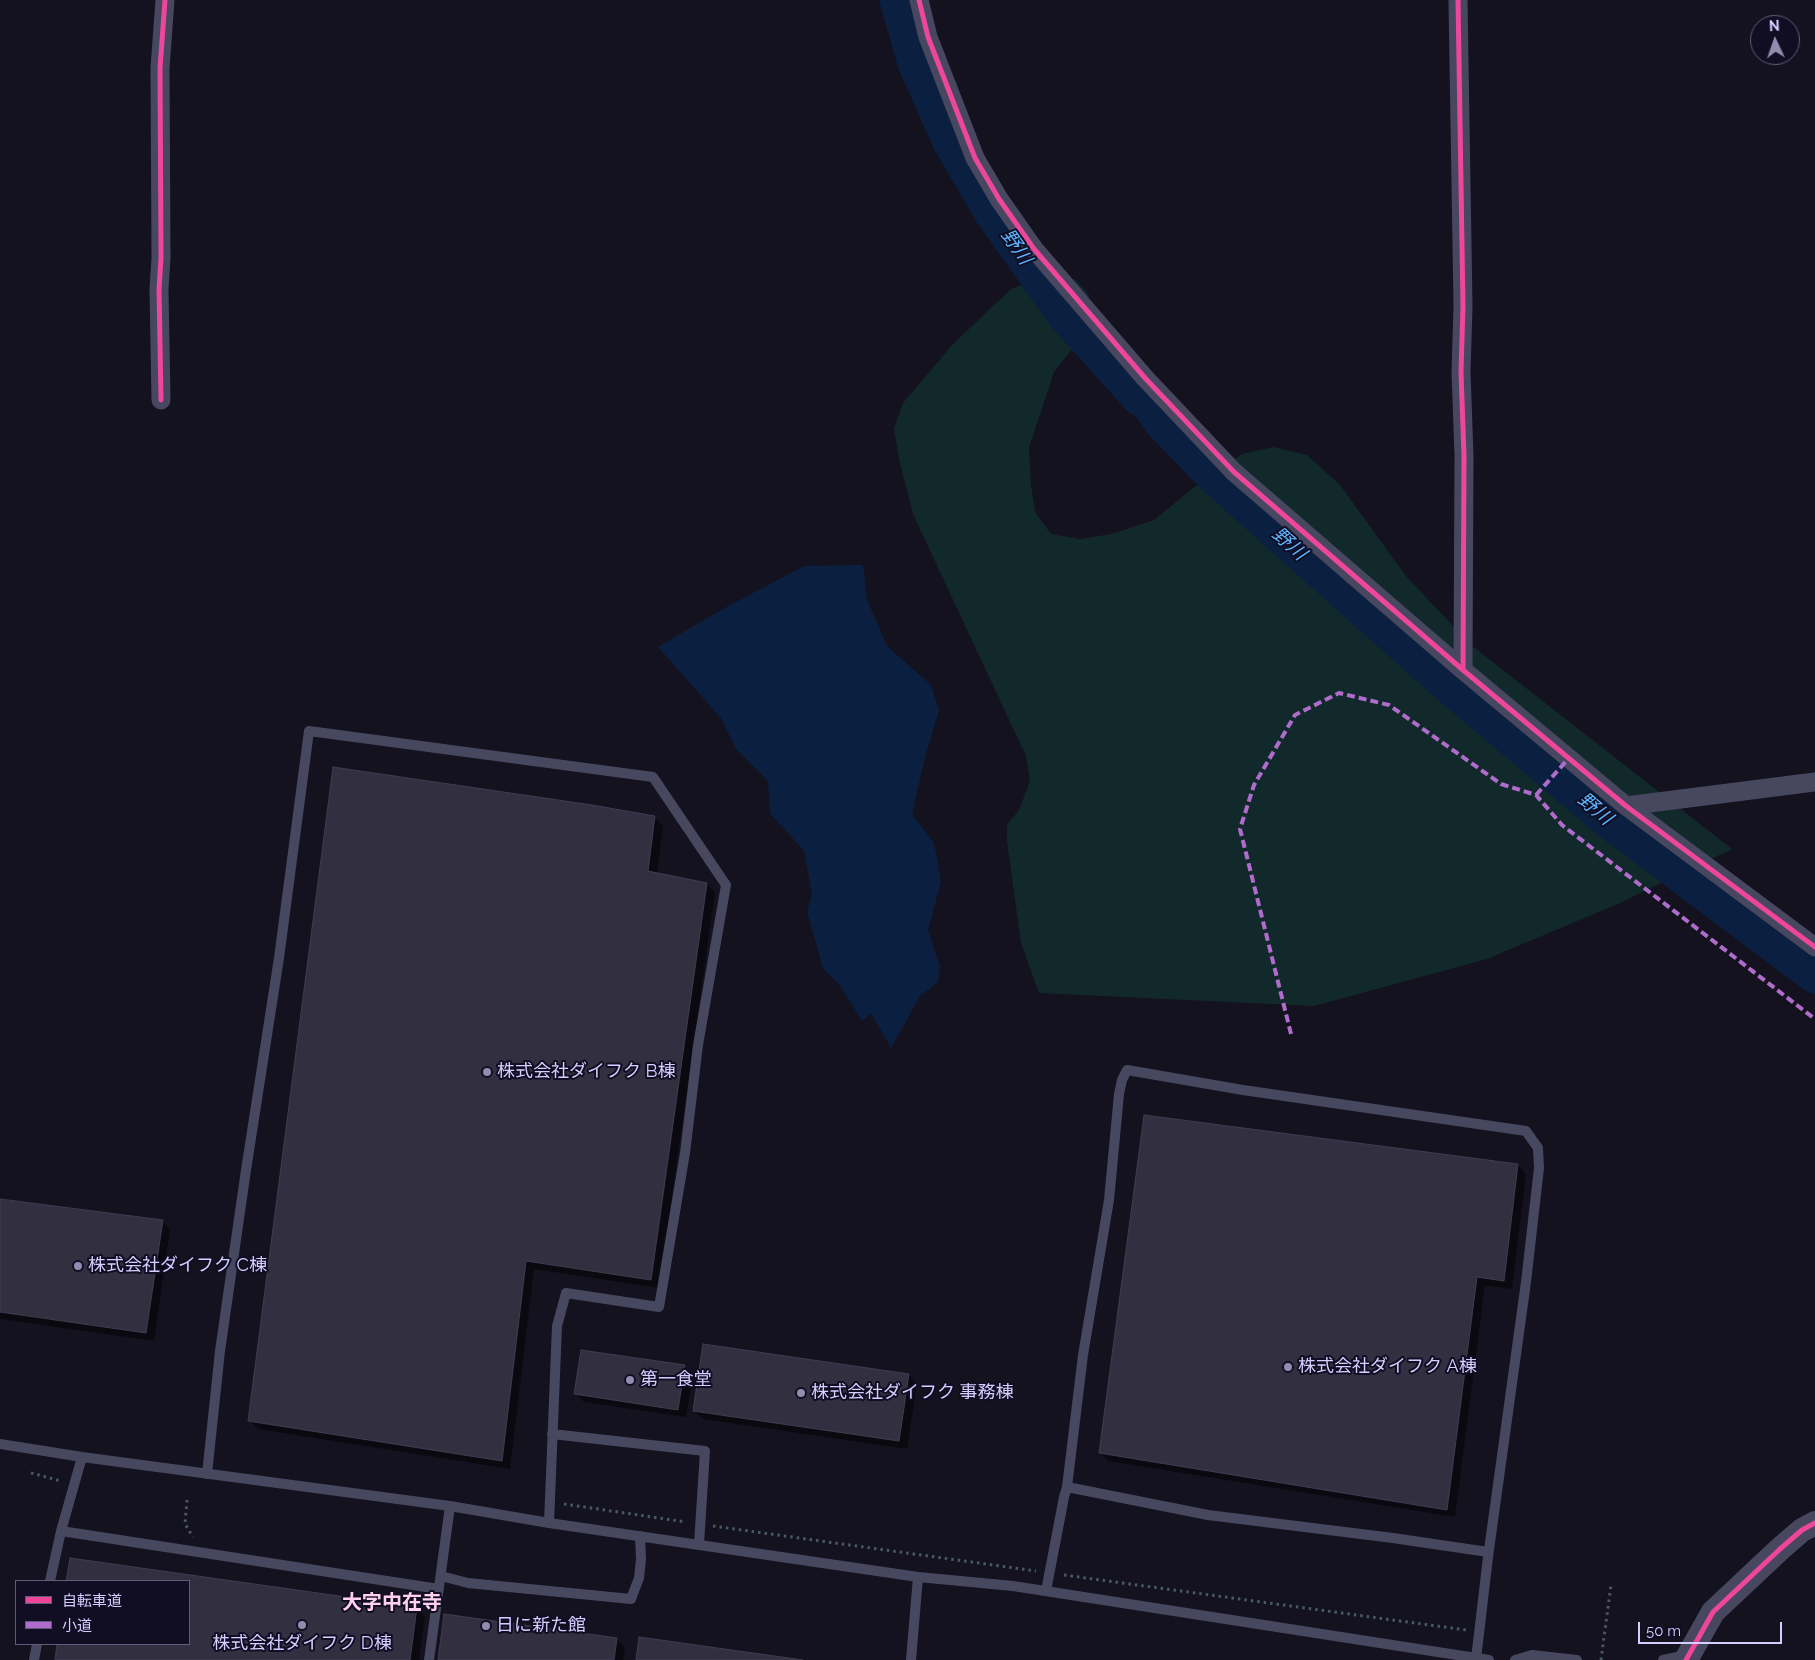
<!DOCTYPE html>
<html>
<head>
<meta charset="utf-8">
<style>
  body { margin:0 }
  #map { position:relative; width:1815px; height:1660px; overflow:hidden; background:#14121e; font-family:Raleway,"Noto Sans JP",sans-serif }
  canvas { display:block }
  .legend { position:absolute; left:15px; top:1580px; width:175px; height:65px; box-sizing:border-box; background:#110d23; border:1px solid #5f5b7b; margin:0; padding:6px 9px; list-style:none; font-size:15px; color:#d4cfff }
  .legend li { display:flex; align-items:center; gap:10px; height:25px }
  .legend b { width:25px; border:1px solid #5f5b7b }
  .north { position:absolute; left:1750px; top:15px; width:50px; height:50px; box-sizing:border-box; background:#110d23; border:1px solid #5f5b7b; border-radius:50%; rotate:357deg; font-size:14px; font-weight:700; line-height:20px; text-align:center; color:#d4cfff }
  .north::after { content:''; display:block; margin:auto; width:18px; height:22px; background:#918db0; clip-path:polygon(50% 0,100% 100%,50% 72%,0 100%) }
  .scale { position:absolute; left:1638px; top:1622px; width:144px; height:22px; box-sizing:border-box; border:2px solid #d4cfff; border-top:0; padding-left:6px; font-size:15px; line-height:18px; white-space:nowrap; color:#d4cfff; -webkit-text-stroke:4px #110d23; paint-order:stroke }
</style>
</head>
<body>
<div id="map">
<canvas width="1815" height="1660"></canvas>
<ul class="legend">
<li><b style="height:6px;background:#ed469a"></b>自転車道</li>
<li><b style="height:6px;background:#b06ccc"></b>小道</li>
</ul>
<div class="north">N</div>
<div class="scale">50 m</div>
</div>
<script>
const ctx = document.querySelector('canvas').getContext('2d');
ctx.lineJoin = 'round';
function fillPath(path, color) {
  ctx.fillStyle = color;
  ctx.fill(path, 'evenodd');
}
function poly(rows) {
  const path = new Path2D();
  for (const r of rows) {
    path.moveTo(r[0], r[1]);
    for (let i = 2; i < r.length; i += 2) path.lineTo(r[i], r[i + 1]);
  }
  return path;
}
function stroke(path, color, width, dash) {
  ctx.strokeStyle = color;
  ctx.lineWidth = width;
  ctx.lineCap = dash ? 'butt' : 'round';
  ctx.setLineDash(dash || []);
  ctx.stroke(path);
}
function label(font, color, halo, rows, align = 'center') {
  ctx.font = font + ' Raleway,"Noto Sans JP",sans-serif';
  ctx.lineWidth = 4;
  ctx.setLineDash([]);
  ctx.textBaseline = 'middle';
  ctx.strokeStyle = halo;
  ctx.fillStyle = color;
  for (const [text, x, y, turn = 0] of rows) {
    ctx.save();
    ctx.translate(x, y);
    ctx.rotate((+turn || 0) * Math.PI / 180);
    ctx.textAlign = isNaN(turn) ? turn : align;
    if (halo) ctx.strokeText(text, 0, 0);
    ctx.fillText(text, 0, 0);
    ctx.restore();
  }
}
fillPath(poly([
  [1054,272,1076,280,1089,295,1090,326,1054,372,1029,447,1031,485,1035,512,1051,534,1080,539,1111,534,1154,520,1193,488,1242,454,1273,447,1307,455,1340,485,1406,576,1471,645,1732,849,1620,903,1487,959,1314,1006,1039,993,1021,943,1007,841,1007,825,1019,810,1030,781,1026,756,913,514,899,459,894,428,903,403,953,344,1011,289]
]), '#11292a');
fillPath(poly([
  [863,565,867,600,887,646,931,685,939,710,925,757,912,814,934,843,941,882,928,930,940,967,938,982,920,996,891,1048,871,1013,862,1021,839,984,823,969,807,911,812,895,804,851,770,813,768,781,736,749,721,718,658,647,721,610,804,566]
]), '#0b2041');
fillPath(poly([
  [654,817,663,826,657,874,707,884,715,893,659,1288,534,1269,510,1469,258,1429,249,1420],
  [1145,1117,1518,1165,1526,1174,1512,1289,1485,1285,1455,1517,1109,1461,1100,1453],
  [0,1200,162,1221,170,1229,154,1341,0,1319],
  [684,1366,693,1375,686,1417,584,1402,576,1394],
  [909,1375,917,1384,907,1449,703,1419,694,1411],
  [71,1559,417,1608,425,1617,419,1660,56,1660,59,1644,189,1644,189,1581,68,1581],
  [616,1639,625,1647,623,1660,439,1660]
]), '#0007');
stroke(poly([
  [897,0,915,63,950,142,991,212,1065,316,1139,398,1147,402,1160,421,1214,477,1445,683,1607,820,1815,976]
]), '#0b2041', 35);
const building = poly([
  [333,767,592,805,655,816,648,871,707,883,651,1280,526,1261,502,1461,248,1421,333,767],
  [1144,1115,1518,1164,1504,1281,1477,1277,1447,1510,1099,1453,1144,1115],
  [0,1199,163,1220,146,1333,0,1312,0,1199],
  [703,1344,909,1374,899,1441,693,1411,703,1344],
  [581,1350,685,1365,678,1410,574,1394,581,1350],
  [70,1558,417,1607,410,1660,55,1660,57,1644,189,1644,189,1581,66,1581,70,1558],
  [444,1614,617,1638,614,1660,438,1660,444,1614],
  [639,1637,803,1660,636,1660,639,1637]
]);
fillPath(building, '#323040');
stroke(building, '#403c52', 1);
stroke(poly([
  [31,1473,61,1481],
  [187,1500,185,1524,193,1537],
  [564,1504,686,1522],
  [713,1526,1036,1571],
  [1064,1575,1466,1630],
  [1601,1660,1611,1585]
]), '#4a5967', 3, [2.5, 4]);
stroke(poly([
  [552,1434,705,1451,699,1544],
  [0,1444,82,1457,450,1506,549,1523,918,1577,1013,1586,1489,1660],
  [207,1474,220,1351,246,1170,279,958,309,731,653,777,726,885,698,1045,685,1153,659,1307,566,1293,557,1326,549,1523],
  [1067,1487,1208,1515,1393,1538,1488,1552],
  [61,1531,439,1589],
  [441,1576,468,1583,631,1599,639,1578,641,1559,640,1536],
  [50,1581,61,1531,82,1457],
  [1046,1591,1064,1497,1067,1487,1083,1355,1109,1200,1119,1094,1122,1080,1127,1070,1243,1090,1526,1131,1538,1148,1539,1168,1526,1282,1488,1557,1476,1659],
  [34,1660,37,1644],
  [429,1660,450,1506],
  [911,1660,918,1577],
  [1515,1660,1532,1655,1577,1660],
  [1663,1660,1687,1655]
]), '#47475f', 10);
stroke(poly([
  [919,0,928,37,975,158,999,199,1034,249,1145,378,1234,472,1463,670,1626,806,1815,947],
  [1458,0,1463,306,1461,372,1464,456,1463,670],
  [161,400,159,289,161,258,160,68,165,0],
  [1626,806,1815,782]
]), '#47475f', 19);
stroke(poly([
  [1686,1660,1713,1612,1780,1549,1802,1530,1815,1523]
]), '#47475f', 24);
stroke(poly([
  [1536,795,1569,758],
  [1291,1034,1240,829,1254,785,1295,715,1339,693,1389,705,1501,784,1536,795,1562,825,1815,1019]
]), '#b06ccc', 4, [8, 4]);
stroke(poly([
  [919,0,928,37,975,158,999,199,1034,249,1145,378,1234,472,1463,670,1626,806,1815,947],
  [1458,0,1463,306,1461,372,1464,456,1463,670],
  [161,400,159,289,161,258,160,68,165,0],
  [1686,1660,1713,1612,1780,1549,1802,1530,1815,1523]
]), '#ed469a', 5);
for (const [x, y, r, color] of [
  [487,1072,5,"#918db0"],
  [78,1266,5,"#918db0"],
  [1288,1367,5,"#918db0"],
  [630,1380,5,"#918db0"],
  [801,1393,5,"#918db0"],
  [302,1625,5,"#918db0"],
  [486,1626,5,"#918db0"]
]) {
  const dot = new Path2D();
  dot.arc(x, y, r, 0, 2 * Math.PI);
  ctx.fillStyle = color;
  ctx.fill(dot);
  stroke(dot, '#110d23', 2);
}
label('18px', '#d4cfff', '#110d23', [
  ["株式会社ダイフク B棟",497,1072],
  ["株式会社ダイフク C棟",88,1266],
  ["株式会社ダイフク A棟",1298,1367],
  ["第一食堂",640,1380],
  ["株式会社ダイフク 事務棟",811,1393],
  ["日に新た館",496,1626],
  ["株式会社ダイフク D棟",302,1644,"center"]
], 'left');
label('italic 19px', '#5db6ff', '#110d23', [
  ["野川",1016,247,55],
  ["野川",1289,544,42],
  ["野川",1595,809,40]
]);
label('bold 20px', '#ffd1ef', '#110d23', [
  ["大字中在寺",392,1603]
]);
</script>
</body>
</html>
